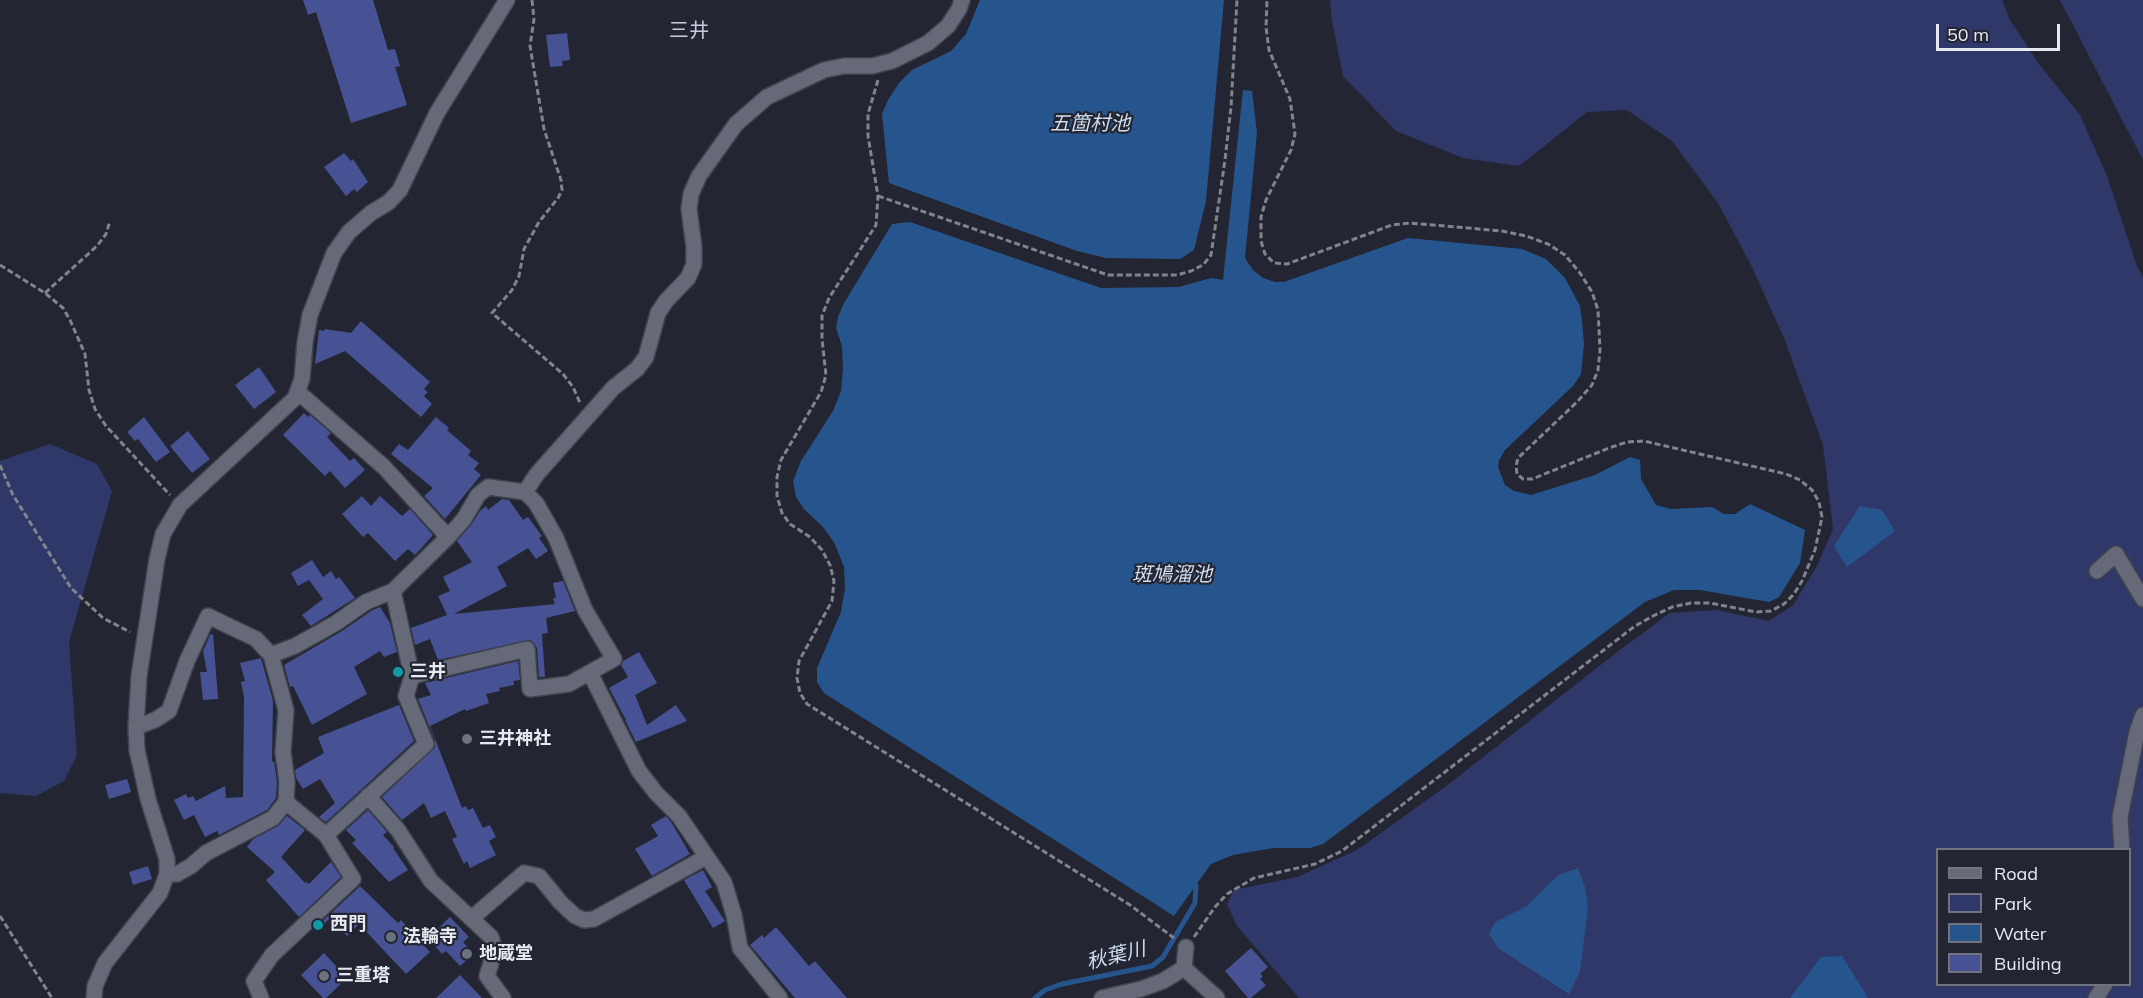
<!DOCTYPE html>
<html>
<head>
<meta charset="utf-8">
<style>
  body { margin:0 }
  #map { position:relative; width:2143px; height:998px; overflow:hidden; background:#232632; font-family:Mulish,sans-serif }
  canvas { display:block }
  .legend { position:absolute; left:1936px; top:848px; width:195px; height:138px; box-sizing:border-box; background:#232632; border:2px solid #71747e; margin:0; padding:8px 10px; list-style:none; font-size:18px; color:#e7e9f1 }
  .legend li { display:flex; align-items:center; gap:12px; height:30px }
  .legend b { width:30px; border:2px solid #71747e }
  .scale { position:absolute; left:1936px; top:24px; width:124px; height:27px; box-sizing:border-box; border:3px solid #e7e9f1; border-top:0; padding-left:8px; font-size:18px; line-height:21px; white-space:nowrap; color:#e7e9f1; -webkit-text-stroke:4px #232632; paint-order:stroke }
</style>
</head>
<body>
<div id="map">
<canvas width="2143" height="998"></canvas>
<ul class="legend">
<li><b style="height:8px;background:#666a78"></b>Road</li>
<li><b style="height:16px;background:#2f3868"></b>Park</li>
<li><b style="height:16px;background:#26558e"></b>Water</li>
<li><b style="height:16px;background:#465293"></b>Building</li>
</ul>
<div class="scale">50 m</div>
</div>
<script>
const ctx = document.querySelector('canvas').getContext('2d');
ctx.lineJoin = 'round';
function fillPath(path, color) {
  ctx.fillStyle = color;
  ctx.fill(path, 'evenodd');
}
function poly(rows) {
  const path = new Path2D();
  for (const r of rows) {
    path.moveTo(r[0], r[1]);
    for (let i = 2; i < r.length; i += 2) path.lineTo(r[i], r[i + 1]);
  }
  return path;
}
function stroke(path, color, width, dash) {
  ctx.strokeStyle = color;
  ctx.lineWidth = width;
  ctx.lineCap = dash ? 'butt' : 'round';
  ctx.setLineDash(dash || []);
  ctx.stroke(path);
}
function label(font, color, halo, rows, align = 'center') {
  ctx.font = font + ' Mulish,"Noto Sans JP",sans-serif';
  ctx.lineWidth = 4.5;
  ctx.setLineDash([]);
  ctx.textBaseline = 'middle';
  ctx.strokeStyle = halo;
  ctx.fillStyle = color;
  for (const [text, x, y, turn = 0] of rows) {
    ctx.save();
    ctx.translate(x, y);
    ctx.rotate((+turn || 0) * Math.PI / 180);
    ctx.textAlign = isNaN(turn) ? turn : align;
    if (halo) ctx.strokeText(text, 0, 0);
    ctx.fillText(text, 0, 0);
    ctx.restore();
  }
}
fillPath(poly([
  [1330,0,2002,0,2010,20,2039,64,2080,115,2107,176,2137,266,2143,277,2143,998,1299,998,1237,926,1227,904,1234,890,1297,877,1357,850,1449,784,1621,649,1670,613,1716,610,1769,621,1793,605,1817,566,1833,529,1823,445,1784,338,1751,265,1718,203,1672,141,1627,110,1587,112,1519,166,1463,158,1396,131,1343,76,1332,21],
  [1938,850,2130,850,2130,984,1938,984],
  [2060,0,2143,0,2143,160],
  [50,444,97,464,112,491,69,642,77,755,64,781,36,796,0,793,0,461]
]), '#2f3868');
fillPath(poly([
  [980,0,1224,0,1206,201,1194,250,1180,259,1106,258,1077,251,889,183,882,114,888,100,899,83,912,70,951,51,966,34],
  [1243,90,1252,91,1257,133,1245,258,1253,270,1263,278,1275,282,1284,282,1408,238,1522,249,1546,259,1565,278,1580,306,1582,321,1584,344,1581,374,1573,386,1505,450,1499,460,1498,467,1505,485,1514,491,1531,495,1595,475,1630,457,1640,460,1641,479,1656,505,1671,509,1712,507,1724,514,1735,514,1750,504,1805,530,1800,563,1779,597,1769,602,1700,590,1674,590,1645,602,1323,844,1310,848,1273,848,1233,855,1211,864,1174,916,824,693,817,682,817,668,841,612,845,588,844,567,835,544,824,528,804,509,796,497,793,481,801,461,833,411,841,391,843,369,842,346,836,328,838,317,844,303,892,224,910,222,1101,288,1179,287,1211,278,1223,280],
  [1860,506,1882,510,1895,531,1847,567,1834,546],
  [1578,868,1585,887,1588,907,1580,971,1569,994,1498,948,1489,934,1495,922,1527,906,1557,876],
  [1842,956,1868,998,1790,998,1821,957]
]), '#26558e');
stroke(poly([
  [1035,998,1045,990,1062,984,1152,966,1163,957,1195,903,1196,885]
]), '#26558e', 5);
fillPath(poly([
  [303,0,373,0,388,50,395,49,400,66,395,67,407,105,351,123,316,12,308,15],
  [567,33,570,60,562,61,563,66,550,67,546,35],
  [344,153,351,161,353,159,368,182,357,192,354,189,346,196,324,167],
  [361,321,430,382,424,389,428,392,424,396,432,404,421,417,345,351,315,364,319,330,324,331,325,329,351,333],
  [259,367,276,392,254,409,235,385],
  [304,413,308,417,310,415,331,433,327,437,350,461,354,458,365,470,345,488,330,471,325,476,283,435],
  [144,417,170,452,156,462,138,439,135,441,127,432],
  [436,417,449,428,447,430,471,451,468,455,479,463,474,469,481,475,445,519,424,496,433,488,391,454,399,444,408,450],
  [188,431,210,459,192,473,170,446],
  [362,496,371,506,380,496,402,516,410,509,433,535,415,555,408,549,395,561,368,533,363,537,342,514],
  [502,499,509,500,523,520,528,517,542,536,539,538,548,551,536,559,528,548,497,567,507,586,454,614,555,604,553,598,556,598,553,583,563,581,575,611,546,618,548,633,542,634,545,677,539,677,537,648,534,643,530,640,438,660,430,639,415,645,411,628,447,615,438,596,450,591,443,577,472,562,457,541,471,525,480,511,486,506,488,510],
  [312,560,323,577,331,571,336,579,339,577,355,598,311,626,302,615,323,599,309,580,298,586,291,573],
  [380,607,390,623,397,652,384,657,380,651,354,667,367,694,312,725,293,686,290,687,284,665,342,631,371,611],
  [213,634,218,699,203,700,200,672,207,672,203,651,210,635],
  [639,652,657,683,635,695,647,725,676,705,687,721,636,742,625,720,626,720,609,688,628,677,621,665,623,661],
  [261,658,273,701,272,762,274,761,277,782,276,798,267,810,219,835,217,831,205,837,194,815,184,820,174,800,186,794,188,798,193,796,196,801,225,786,226,798,243,797,244,697,241,682,245,681,240,663],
  [518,661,520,680,513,681,514,685,499,688,500,691,486,694,489,703,466,711,465,709,430,726,462,808,466,806,468,810,473,808,483,828,490,825,496,837,489,841,496,855,470,868,467,861,464,864,452,839,457,837,445,811,431,818,424,803,402,820,382,797,435,747,435,740,418,699,431,695,425,683],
  [399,705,414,741,326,822,319,817,335,803,320,779,303,789,296,778,295,770,324,753,318,737],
  [127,779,131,792,109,799,105,785],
  [368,810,387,832,383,835,394,847,393,848,408,870,389,882,352,843,356,840,346,830],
  [287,816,305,830,281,857,305,883,307,882,309,884,331,862,341,877,299,917,266,880,275,872,247,847,253,839,278,826],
  [666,816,671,822,690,854,652,876,635,849,658,836,651,825],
  [148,866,152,879,133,885,129,872],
  [703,870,712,887,705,891,725,921,713,928,684,880],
  [360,886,398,923,401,920,430,952,406,974,359,924,347,936,329,919,316,932,314,929],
  [450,917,469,937,463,942,474,954,460,966,446,951,442,954,428,938],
  [776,927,809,966,815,961,847,998,795,998,750,945,762,935,764,938],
  [1251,948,1268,967,1260,974,1263,976,1260,979,1266,985,1251,998,1248,998,1225,971],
  [324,953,347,978,326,998,323,998,301,975],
  [460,975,482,998,436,998]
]), '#465293');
const minor = poly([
  [525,492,537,474,599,404,613,388,637,369,646,357,658,313,666,301,688,278,694,264,694,247,689,209,691,194,699,176,736,124,767,97,824,70,844,66,872,66,892,61,928,43,948,26,959,9,962,0],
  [2097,571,2116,554,2143,599],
  [271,655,295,646,336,623,366,602,393,591],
  [590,673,639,771,656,793,679,816,724,882,734,915,740,948,780,998],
  [412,676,527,649,530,689,569,684,614,659,585,610,556,538,536,503,525,492,488,487,478,495,464,519,448,537],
  [136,727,155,720,169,711,187,661,208,616,256,639,271,655,286,710,283,752,287,782,286,802,273,818,206,853,191,866,177,874,167,874],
  [368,796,398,830,431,881,491,937,495,950,487,976,503,998],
  [286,802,326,835],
  [2122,850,2120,817,2137,732,2143,715],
  [472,918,524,873,539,876,560,902,575,916,584,920,594,919,706,857],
  [1184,968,1217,998],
  [94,998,95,986,105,963,160,893,167,874,167,859,148,799,137,750,136,727,139,676,157,559,163,534,180,505,295,398,302,379,305,342,310,315,334,253,349,232,371,213,389,202,400,190,437,113,507,0],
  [261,998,254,981,272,955,353,879,326,835,426,744,406,696,412,676,393,591,448,537,384,467,298,392],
  [1102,998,1141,989,1163,981,1184,968,1186,947],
  [2096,998,2105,984]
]);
stroke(minor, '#41434e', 18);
stroke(poly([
  [532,0,534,19,530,46,544,129,561,180,562,190,558,198,539,222,524,249,519,276,512,290,492,313,563,374,573,387,580,403],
  [878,80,868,114,868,136,878,196,876,225,829,298,822,316,822,339,826,375,821,392,781,460,777,477,777,496,782,513,790,524,810,537,822,550,830,565,834,581,832,601,799,661,797,678,800,693,807,704,1130,905,1174,938],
  [878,196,1108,275,1177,275,1191,271,1203,265,1211,255,1225,160,1231,107,1237,0],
  [0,265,45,293,63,308,70,320,85,354,89,390,95,409,106,426,170,495],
  [45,293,97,246,106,234,110,221],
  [0,465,13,495,71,588,103,618,130,632],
  [0,916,52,998],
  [1194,937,1215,907,1227,894,1254,878,1315,864,1342,851,1635,626,1653,616,1672,607,1691,603,1710,603,1756,612,1771,611,1784,604,1794,594,1802,581,1815,550,1822,517,1819,502,1812,490,1800,480,1786,474,1644,441,1627,442,1609,448,1532,479,1523,479,1517,474,1516,466,1518,458,1578,401,1592,385,1598,370,1600,350,1598,310,1592,292,1580,273,1565,255,1548,244,1526,236,1502,231,1410,223,1392,225,1287,264,1274,263,1265,254,1261,241,1261,217,1266,200,1291,150,1295,134,1290,99,1269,50,1266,27,1267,0]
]), '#81848e', 3, [6, 3]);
stroke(minor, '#666a78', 15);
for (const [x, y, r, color] of [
  [398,672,6,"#0f9aa8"],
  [467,739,6,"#6b7280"],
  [318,925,6,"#0f9aa8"],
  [391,937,6,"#6b7280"],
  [467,954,6,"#6b7280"],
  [324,976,6,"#6b7280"]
]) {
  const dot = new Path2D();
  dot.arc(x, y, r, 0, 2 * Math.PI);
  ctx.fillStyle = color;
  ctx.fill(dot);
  stroke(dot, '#232632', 2);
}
label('bold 18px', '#e7e9f1', '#232632', [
  ["三井",410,672],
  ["三井神社",479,739],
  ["西門",330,925],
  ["法輪寺",403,937],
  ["地蔵堂",479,954],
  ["三重塔",336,976]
], 'left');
label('20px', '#c6cbdb', '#232632', [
  ["三井",689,31]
]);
label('italic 20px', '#cfddee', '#232632', [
  ["五箇村池",1090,124],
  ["斑鳩溜池",1172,575],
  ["秋葉川",1116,956,-14]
]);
</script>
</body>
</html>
